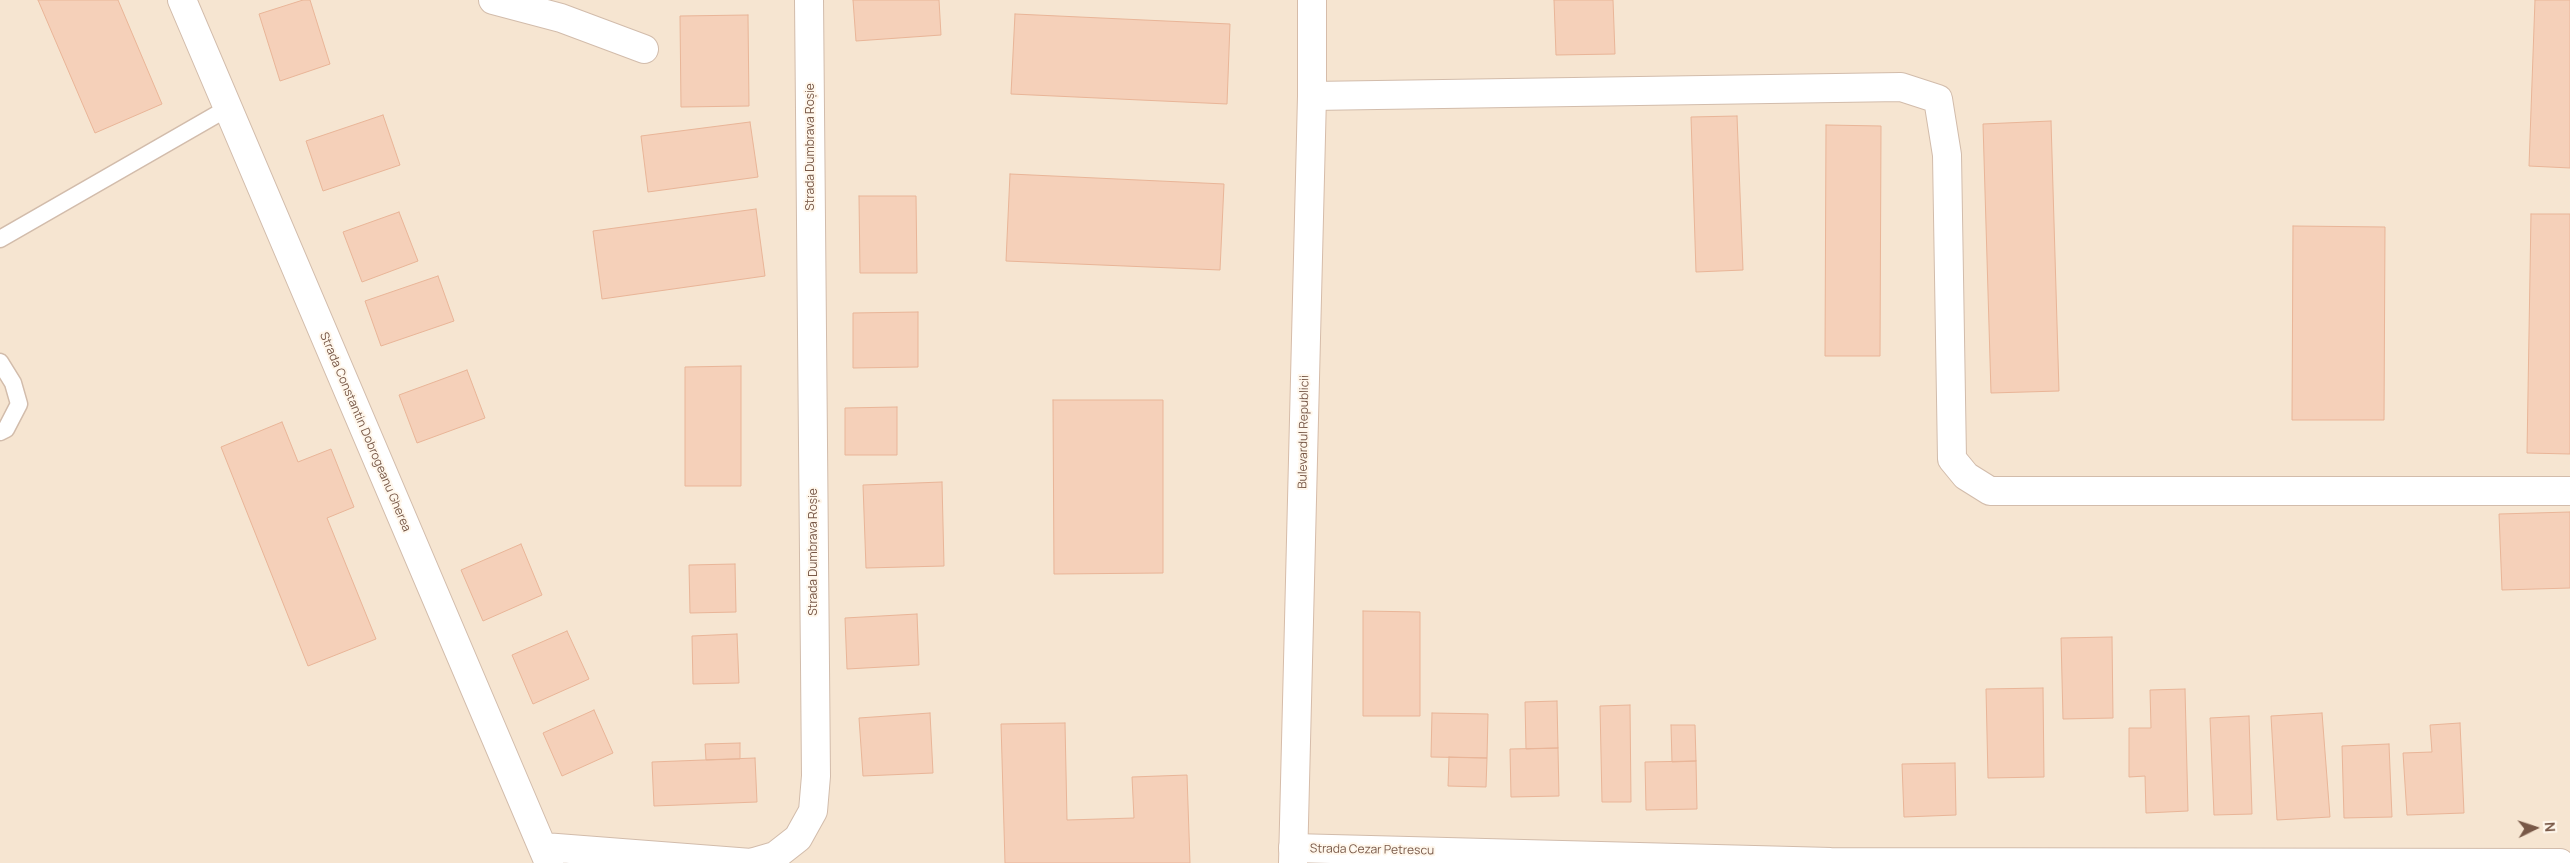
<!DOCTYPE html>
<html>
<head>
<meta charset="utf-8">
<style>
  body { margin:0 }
  #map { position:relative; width:2570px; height:863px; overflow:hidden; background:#fef3e4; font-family:Manrope,sans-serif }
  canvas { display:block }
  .north { position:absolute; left:2510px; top:803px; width:50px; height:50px; -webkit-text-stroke:4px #fff7ec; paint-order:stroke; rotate:86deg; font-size:14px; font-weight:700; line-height:20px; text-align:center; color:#785847 }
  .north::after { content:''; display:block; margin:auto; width:18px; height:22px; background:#785847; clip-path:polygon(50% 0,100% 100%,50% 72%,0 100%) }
</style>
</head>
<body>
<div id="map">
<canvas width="2570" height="863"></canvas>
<div class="north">N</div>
</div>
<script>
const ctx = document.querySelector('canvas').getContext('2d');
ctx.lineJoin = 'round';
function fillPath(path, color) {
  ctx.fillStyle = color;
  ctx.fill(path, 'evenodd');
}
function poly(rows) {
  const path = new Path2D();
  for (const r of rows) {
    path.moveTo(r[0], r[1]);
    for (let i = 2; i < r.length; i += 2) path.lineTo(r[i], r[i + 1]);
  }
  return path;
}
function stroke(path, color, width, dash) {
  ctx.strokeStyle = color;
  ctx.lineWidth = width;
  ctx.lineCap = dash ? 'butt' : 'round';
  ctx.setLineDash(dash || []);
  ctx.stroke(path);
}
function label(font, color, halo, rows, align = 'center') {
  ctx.font = font + ' Manrope,sans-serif';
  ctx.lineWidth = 4;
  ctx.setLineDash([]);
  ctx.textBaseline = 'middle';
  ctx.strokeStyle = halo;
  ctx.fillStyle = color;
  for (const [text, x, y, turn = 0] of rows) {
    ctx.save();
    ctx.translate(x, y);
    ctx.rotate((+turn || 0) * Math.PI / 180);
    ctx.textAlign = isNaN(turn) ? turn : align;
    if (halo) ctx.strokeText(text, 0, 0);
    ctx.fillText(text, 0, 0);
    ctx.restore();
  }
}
fillPath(poly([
  [0,0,2570,0,2570,863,0,863]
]), '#f6e5d1');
const building = poly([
  [38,0,118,0,162,104,95,133,38,0],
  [303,0,310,0,330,64,280,81,259,14,303,0],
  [853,0,939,0,941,35,856,41,853,0],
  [1554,0,1613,0,1615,54,1556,55,1554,0],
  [2535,0,2570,0,2570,168,2529,166,2535,0],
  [1015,14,1230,24,1227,104,1011,94,1015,14],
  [748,15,749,106,681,107,680,16,748,15],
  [383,115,400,165,323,191,306,141,383,115],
  [1737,116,1743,270,1696,272,1691,117,1737,116],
  [2051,121,2059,391,1991,393,1983,124,2051,121],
  [750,122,758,177,648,192,641,136,750,122],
  [1826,125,1881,126,1880,356,1825,356,1826,125],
  [1010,174,1224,184,1220,270,1006,261,1010,174],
  [859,196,916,196,917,273,860,273,859,196],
  [756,209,765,276,602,299,593,231,756,209],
  [399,212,418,261,362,282,343,232,399,212],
  [2531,214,2570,214,2570,454,2527,453,2531,214],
  [2293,226,2385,227,2384,420,2292,420,2293,226],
  [438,276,454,321,381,346,365,301,438,276],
  [918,312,918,367,853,368,853,313,918,312],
  [741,366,741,486,685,486,685,367,741,366],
  [467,370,485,418,417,443,399,395,467,370],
  [1053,400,1163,400,1163,573,1054,574,1053,400],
  [897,407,897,455,845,455,845,408,897,407],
  [282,422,298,462,331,449,354,507,327,518,376,639,308,666,221,447,282,422],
  [942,482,944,566,866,568,863,485,942,482],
  [2570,512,2570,588,2502,590,2499,514,2570,512],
  [521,544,542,595,483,621,461,570,521,544],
  [735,564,736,612,690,613,689,565,735,564],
  [1363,611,1420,612,1420,716,1363,716,1363,611],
  [917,614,919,665,847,669,845,618,917,614],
  [567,631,589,679,533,704,512,655,567,631],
  [737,634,739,683,693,684,692,636,737,634],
  [2112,637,2113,718,2063,719,2061,638,2112,637],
  [2043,688,2044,777,1988,778,1986,689,2043,688],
  [2185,689,2188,811,2146,813,2145,776,2129,777,2129,728,2151,728,2150,690,2185,689],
  [1557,701,1558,748,1526,749,1525,702,1557,701],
  [1630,705,1631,802,1602,802,1600,706,1630,705],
  [594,710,613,753,562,776,543,733,594,710],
  [930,713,933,773,863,776,859,718,930,713],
  [1432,713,1488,714,1487,758,1431,757,1432,713],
  [2322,713,2330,817,2277,820,2271,716,2322,713],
  [2249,716,2252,814,2214,815,2210,718,2249,716],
  [1065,723,1067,820,1134,818,1132,777,1187,775,1190,863,1005,863,1001,724,1065,723],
  [2460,723,2464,813,2407,815,2403,753,2432,752,2430,725,2460,723],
  [1671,725,1695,725,1696,761,1672,762,1671,725],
  [740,743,740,759,706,760,705,744,740,743],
  [2389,744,2392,817,2344,818,2342,746,2389,744],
  [1558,748,1559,796,1511,797,1510,749,1558,748],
  [1449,757,1487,758,1486,787,1448,786,1449,757],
  [755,758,757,802,654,806,652,762,755,758],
  [1696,761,1697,809,1646,810,1645,762,1696,761],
  [1955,763,1956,815,1904,817,1902,764,1955,763]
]);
fillPath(building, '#f5d0b9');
stroke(building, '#e9b598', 1);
const lane = poly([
  [0,239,228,108],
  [0,362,13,383,19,404,6,429,0,432]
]);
const street = poly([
  [182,0,549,863],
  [493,0,561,18,644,49],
  [1312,96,1901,87,1938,99,1947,155,1952,459,1966,476,1990,491,2570,491],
  [544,847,751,863,775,856,798,838,813,811,816,776,809,0],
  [1293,848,1831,862,2560,863]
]);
const secondary = poly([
  [1293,863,1312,96,1312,0]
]);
stroke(lane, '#d2bcab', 19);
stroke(street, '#d2bcab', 30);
stroke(secondary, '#d6bca9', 30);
stroke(lane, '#fff', 16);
stroke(street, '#fff', 28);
stroke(secondary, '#fff', 28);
label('12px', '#785847', '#fff7ec', [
  ["Strada Dumbrava Roșie",811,147,-90],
  ["Strada Constantin Dobrogeanu Gherea",365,432,67],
  ["Bulevardul Republicii",1304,432,-89],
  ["Strada Dumbrava Roșie",814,552,-90],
  ["Strada Cezar Petrescu",1372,850,1]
]);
</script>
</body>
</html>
